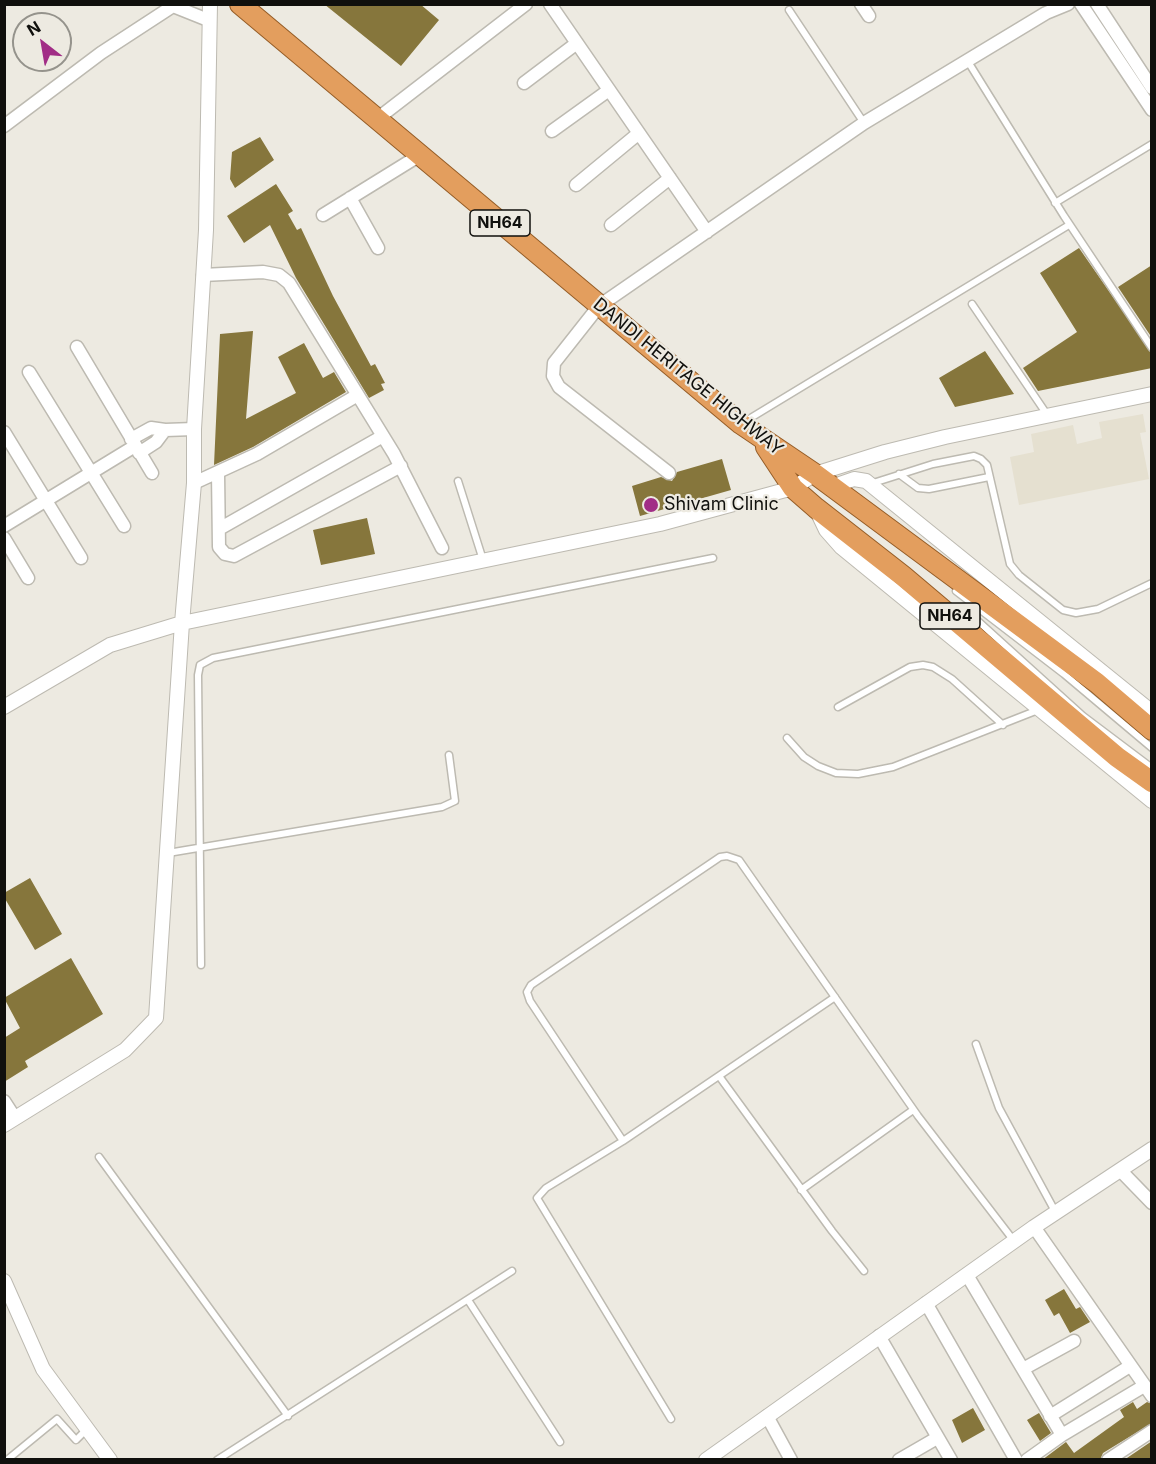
<!DOCTYPE html>
<html>
<head>
<meta charset="utf-8">
<style>
  body { margin:0 }
  #map { position:relative; width:1156px; height:1464px; overflow:hidden; background:#edeae1; font-family:Inter,sans-serif }
  canvas { display:block }
  .frame { position:absolute; inset:0; border:6px solid #10100d; pointer-events:none }
  .north { position:absolute; left:12px; top:12px; width:60px; height:60px; box-sizing:border-box; background:#edeae1; border:2px solid #95938c; border-radius:50%; rotate:329deg; font-size:16px; font-weight:700; line-height:24px; text-align:center; color:#10100d }
  .north::after { content:''; display:block; margin:auto; width:21px; height:27px; background:#a12d86; clip-path:polygon(50% 0,100% 100%,50% 72%,0 100%) }
</style>
</head>
<body>
<div id="map">
<canvas width="1156" height="1464"></canvas>
<div class="frame"></div>
<div class="north">N</div>
</div>
<script>
const ctx = document.querySelector('canvas').getContext('2d');
ctx.lineJoin = 'round';
function fillPath(path, color) {
  ctx.fillStyle = color;
  ctx.fill(path, 'evenodd');
}
function poly(rows) {
  const path = new Path2D();
  for (const r of rows) {
    path.moveTo(r[0], r[1]);
    for (let i = 2; i < r.length; i += 2) path.lineTo(r[i], r[i + 1]);
  }
  return path;
}
function stroke(path, color, width, dash) {
  ctx.strokeStyle = color;
  ctx.lineWidth = width;
  ctx.lineCap = dash ? 'butt' : 'round';
  ctx.setLineDash(dash || []);
  ctx.stroke(path);
}
function label(font, color, halo, rows, align = 'center') {
  ctx.font = font + ' Inter,sans-serif';
  ctx.lineWidth = 4.5;
  ctx.setLineDash([]);
  ctx.textBaseline = 'middle';
  ctx.strokeStyle = halo;
  ctx.fillStyle = color;
  for (const [text, x, y, turn = 0] of rows) {
    ctx.save();
    ctx.translate(x, y);
    ctx.rotate((+turn || 0) * Math.PI / 180);
    ctx.textAlign = isNaN(turn) ? turn : align;
    if (halo) ctx.strokeText(text, 0, 0);
    ctx.fillText(text, 0, 0);
    ctx.restore();
  }
}
fillPath(poly([
  [1143,414,1146,432,1140,433,1149,479,1019,505,1010,457,1034,452,1031,434,1073,425,1077,444,1102,438,1099,422]
]), '#e5e0d0');
fillPath(poly([
  [324,4,420,4,439,20,401,66],
  [260,137,274,160,235,188,230,179,232,152],
  [276,184,293,211,288,214,297,230,301,228,333,296,371,366,375,364,385,383,381,384,384,390,369,398,296,278,270,225,244,243,227,216],
  [1079,248,1152,353,1152,368,1038,391,1023,368,1077,332,1040,273],
  [1152,265,1152,338,1118,287],
  [253,331,246,419,296,393,278,357,304,343,323,378,334,372,346,392,253,447,214,465,220,334],
  [985,351,1014,394,955,407,939,378],
  [722,459,731,490,640,516,632,486,661,477,672,481,677,472],
  [367,518,375,554,321,565,313,530],
  [30,878,62,934,35,950,4,897,4,893],
  [71,958,103,1014,25,1061,28,1067,4,1082,4,1038,20,1028,4,998],
  [1064,1289,1076,1309,1080,1307,1090,1322,1070,1333,1059,1313,1054,1316,1045,1300],
  [1133,1402,1137,1409,1147,1402,1152,1404,1152,1423,1103,1453,1100,1460,1042,1460,1066,1442,1074,1453,1124,1417,1120,1410],
  [973,1408,985,1430,962,1443,952,1420],
  [1039,1413,1051,1433,1040,1441,1027,1420],
  [1152,1441,1152,1460,1124,1460]
]), '#86763c');
const service = poly([
  [789,10,864,123],
  [967,60,1064,216,1152,348],
  [1055,203,1152,144],
  [972,304,1048,416],
  [744,422,1069,225],
  [899,474,918,488,929,489,989,477],
  [458,481,483,560],
  [870,484,933,464,974,456,981,459,987,465,1010,564,1019,575,1063,610,1076,613,1098,609,1152,583],
  [956,591,1064,674,1152,748],
  [949,608,968,612,1083,716,1152,768],
  [838,707,910,667,923,665,933,667,952,679,1003,725],
  [787,738,804,757,818,766,836,773,858,774,893,767,1038,710],
  [168,853,442,807,455,801,449,755],
  [201,965,198,675,200,665,213,658,713,558],
  [976,1044,999,1108,1056,1213],
  [719,1076,832,1231,864,1271],
  [623,1141,530,1001,527,992,531,985,720,857,727,856,739,860,918,1116,1014,1241],
  [99,1157,288,1416],
  [801,1190,913,1110],
  [468,1300,560,1442],
  [671,1419,537,1198,546,1188,623,1141,835,997],
  [7,1460,57,1419,76,1440,87,1429],
  [217,1460,512,1271]
]);
const minor = poly([
  [550,4,707,232],
  [861,4,869,16],
  [1081,4,1152,110],
  [1097,4,1152,88],
  [524,83,577,43],
  [377,119,526,4],
  [4,126,101,53,173,6,208,20],
  [552,131,609,90],
  [576,185,639,133],
  [350,198,378,248],
  [323,215,420,155],
  [611,225,670,178],
  [203,275,263,272,279,275,289,283,394,454,442,548],
  [77,347,152,473],
  [29,372,124,526],
  [4,432,81,558],
  [131,439,151,428,165,430],
  [139,453,156,442,165,430,194,429],
  [218,473,219,547,225,554,234,556,401,466],
  [669,473,559,387,553,376,554,363,599,306,864,123,1046,13,1068,4],
  [194,483,257,454,356,396],
  [4,526,135,446],
  [219,529,383,436],
  [4,538,28,578],
  [4,1101,15,1118],
  [1120,1170,1152,1203],
  [1034,1227,1152,1396],
  [967,1275,1062,1435],
  [926,1303,1016,1460],
  [879,1336,951,1460],
  [1023,1369,1074,1341],
  [767,1416,791,1460],
  [1050,1416,1130,1366],
  [899,1460,937,1438],
  [1027,1460,1062,1435,1144,1386],
  [1108,1460,1152,1431]
]);
const tertiary = poly([
  [831,487,854,479,866,481,1152,712],
  [817,511,826,530,841,547,1152,801],
  [4,707,110,645,182,623,660,524,793,488,815,474,885,452,945,437,1152,394],
  [4,1125,125,1050,156,1018,182,623,194,483,194,429,206,230,210,4],
  [4,1281,43,1369,110,1460],
  [706,1460,1034,1227,1152,1149]
]);
const trunk = poly([
  [240,4,741,424,815,474,1097,683,1152,730],
  [766,447,793,488,816,508,903,576,1117,757,1152,782]
]);
stroke(service, '#bdbab1', 9);
stroke(minor, '#bdbab1', 15);
stroke(tertiary, '#bdbab1', 16);
stroke(trunk, '#955d27', 22);
stroke(service, '#fff', 6);
stroke(minor, '#fff', 12);
stroke(tertiary, '#fff', 14);
stroke(trunk, '#e39e5e', 20);
for (const [x, y, r, color] of [
  [651,505,8,"#a12d86"]
]) {
  const dot = new Path2D();
  dot.arc(x, y, r, 0, 2 * Math.PI);
  ctx.fillStyle = color;
  ctx.fill(dot);
  stroke(dot, '#edeae1', 2);
}
for (const [x, y, w] of [
  [500,223,60],
  [950,616,60]
]) {
  const box = new Path2D();
  box.roundRect(x - w / 2, y - 13, w, 26, 4.5);
  ctx.fillStyle = '#edeae1';
  ctx.fill(box);
  stroke(box, '#10100d', 1.5);
}
label('bold 16px', '#10100d', null, [
  ["NH64",500,223],
  ["NH64",950,616]
]);
label('18px', '#10100d', '#edeae1', [
  ["DANDI HERITAGE HIGHWAY",688,377,39]
]);
label('18px', '#10100d', '#edeae1', [
  ["Shivam Clinic",664,505]
], 'left');
</script>
</body>
</html>
